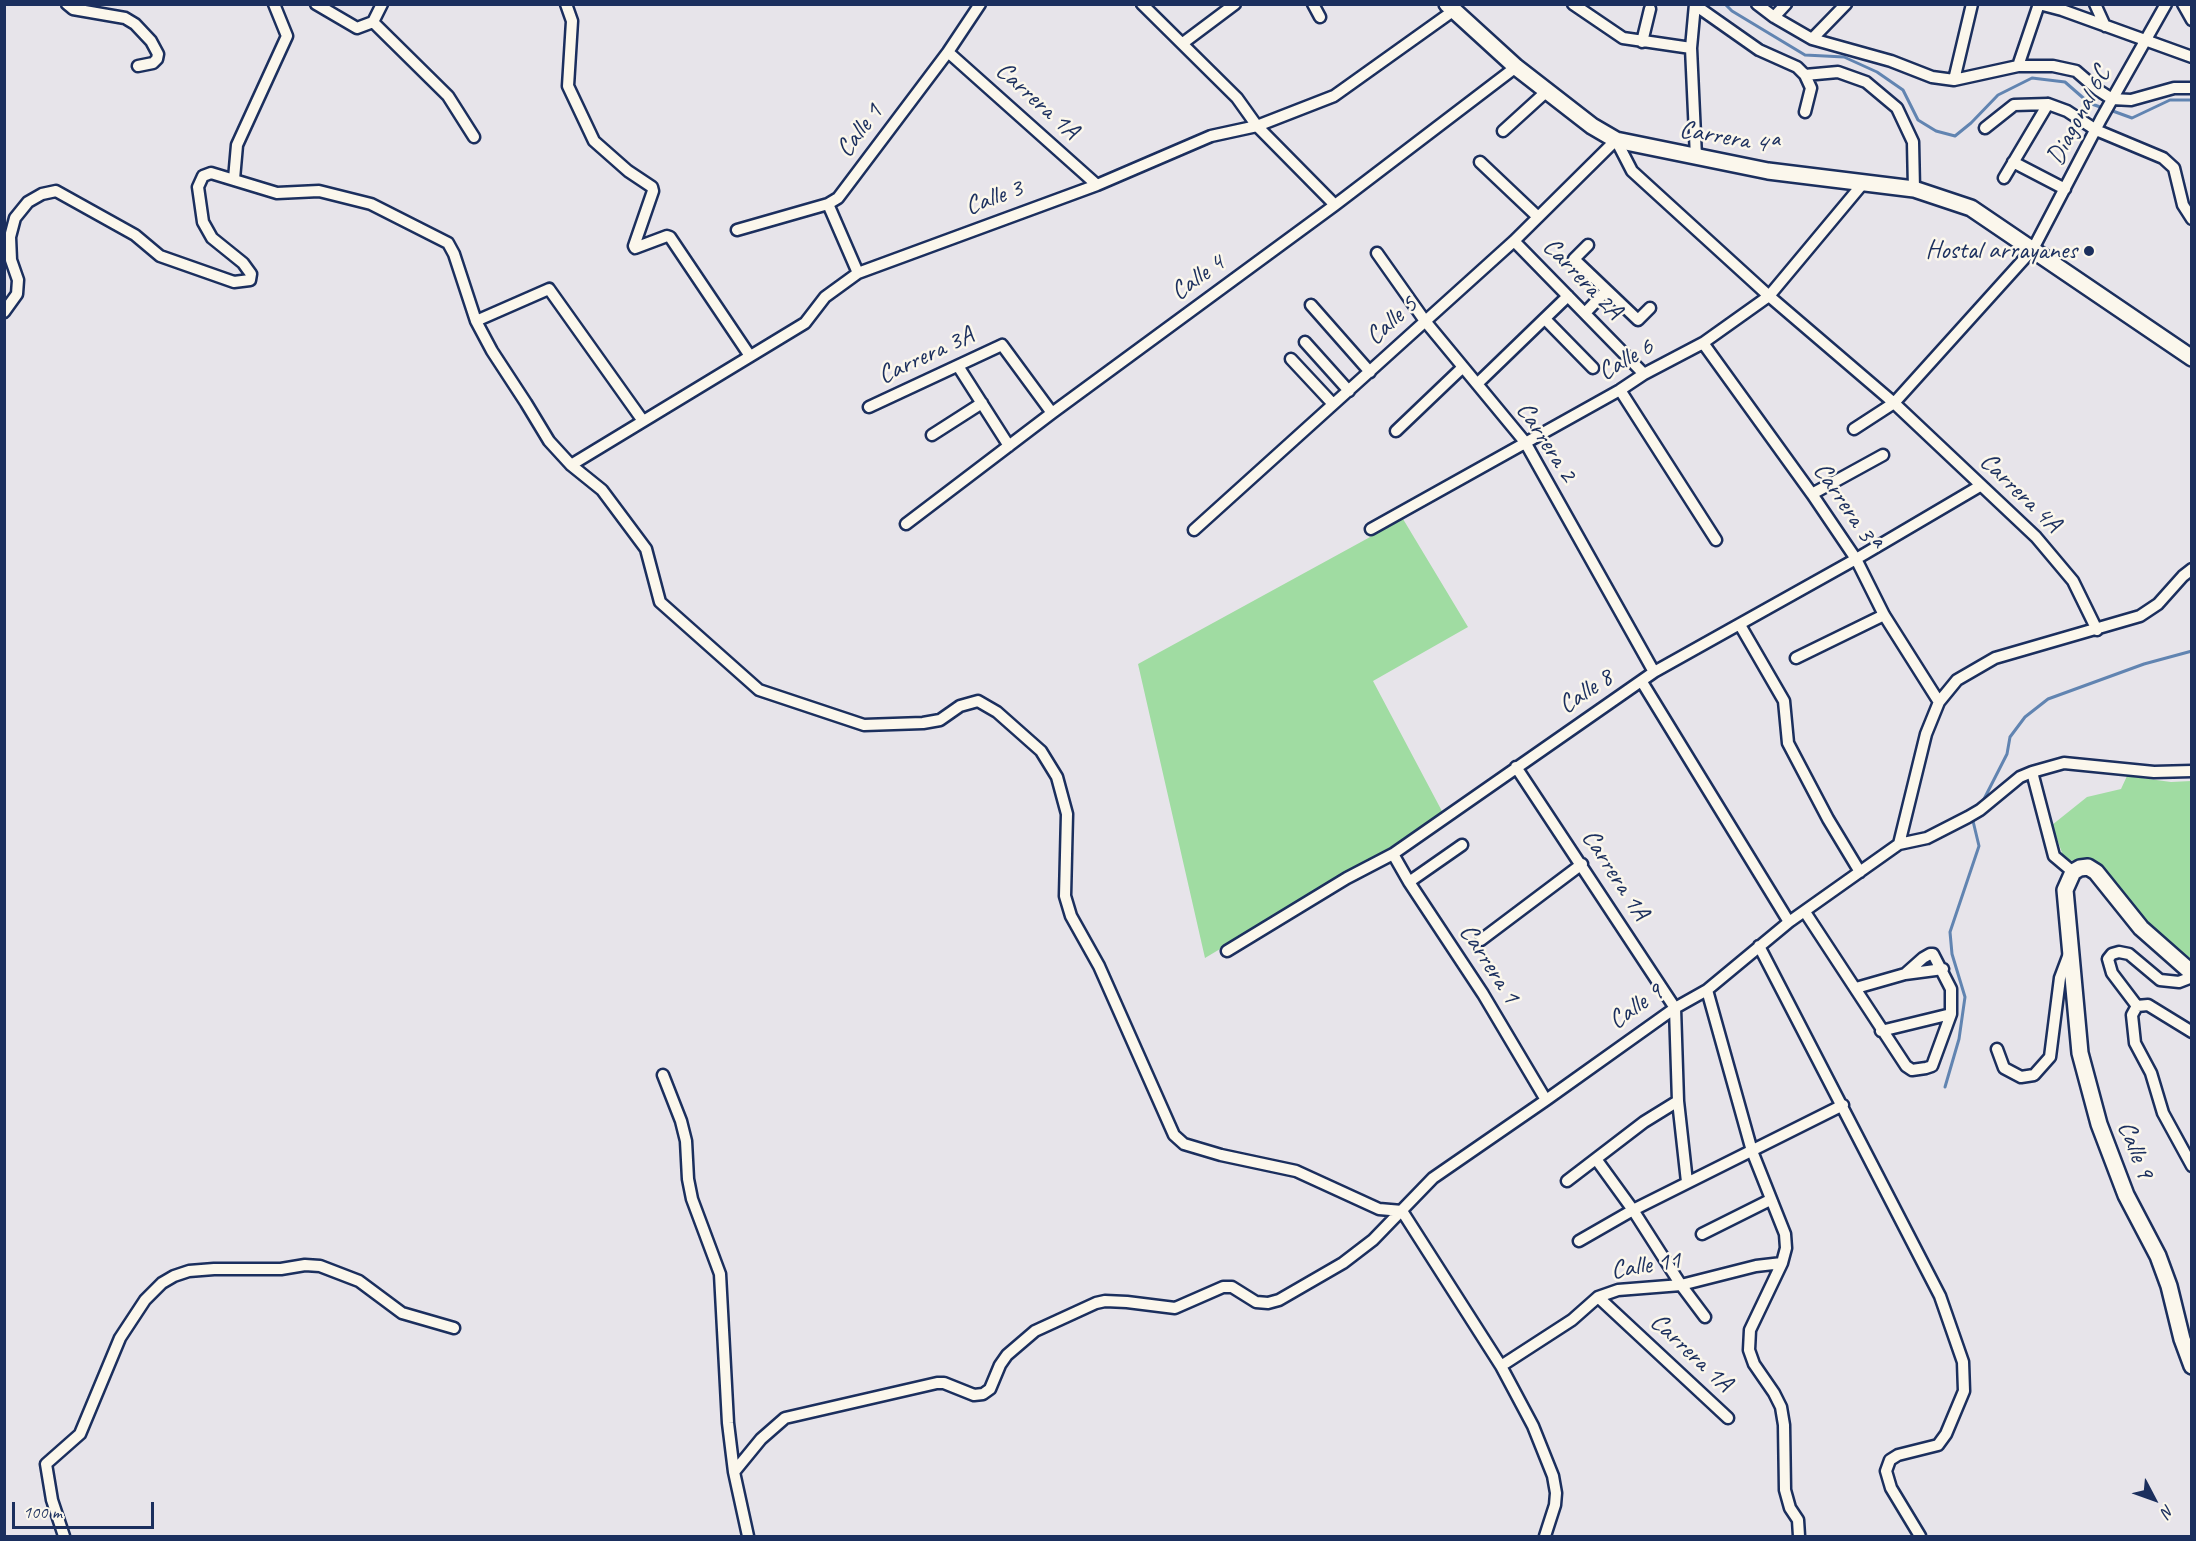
<!DOCTYPE html>
<html>
<head>
<meta charset="utf-8">
<style>
  body { margin:0 }
  #map { position:relative; width:2196px; height:1541px; overflow:hidden; background:#e7e4ea; font-family:Caveat,sans-serif }
  canvas { display:block }
  .frame { position:absolute; inset:0; border:6px solid #1b2f5e; pointer-events:none }
  .north { position:absolute; left:2124px; top:1469px; width:60px; height:60px; -webkit-text-stroke:4px #fbf7ec; paint-order:stroke; rotate:131deg; font-size:16px; font-weight:700; line-height:24px; text-align:center; color:#1b2f5e }
  .north::after { content:''; display:block; margin:auto; width:21px; height:27px; background:#1b2f5e; clip-path:polygon(50% 0,100% 100%,50% 72%,0 100%) }
  .scale { position:absolute; left:12px; top:1502px; width:142px; height:27px; box-sizing:border-box; border:3px solid #1b2f5e; border-top:0; padding-left:8px; font-size:18px; line-height:21px; white-space:nowrap; color:#1b2f5e; -webkit-text-stroke:4px #fbf7ec; paint-order:stroke }
</style>
</head>
<body>
<div id="map">
<canvas width="2196" height="1541"></canvas>
<div class="frame"></div>
<div class="north">N</div>
<div class="scale">100 m</div>
</div>
<script>
const ctx = document.querySelector('canvas').getContext('2d');
ctx.lineJoin = 'round';
function fillPath(path, color) {
  ctx.fillStyle = color;
  ctx.fill(path, 'evenodd');
}
function poly(rows) {
  const path = new Path2D();
  for (const r of rows) {
    path.moveTo(r[0], r[1]);
    for (let i = 2; i < r.length; i += 2) path.lineTo(r[i], r[i + 1]);
  }
  return path;
}
function stroke(path, color, width, dash) {
  ctx.strokeStyle = color;
  ctx.lineWidth = width;
  ctx.lineCap = dash ? 'butt' : 'round';
  ctx.setLineDash(dash || []);
  ctx.stroke(path);
}
function label(font, color, halo, rows, align = 'center') {
  ctx.font = font + ' Caveat,sans-serif';
  ctx.lineWidth = 5;
  ctx.setLineDash([]);
  ctx.textBaseline = 'middle';
  ctx.strokeStyle = halo;
  ctx.fillStyle = color;
  for (const [text, x, y, turn = 0] of rows) {
    ctx.save();
    ctx.translate(x, y);
    ctx.rotate((+turn || 0) * Math.PI / 180);
    ctx.textAlign = isNaN(turn) ? turn : align;
    if (halo) ctx.strokeText(text, 0, 0);
    ctx.fillText(text, 0, 0);
    ctx.restore();
  }
}
fillPath(poly([
  [1403,519,1468,627,1373,681,1444,815,1205,958,1138,664],
  [2127,776,2171,782,2191,781,2191,962,2170,947,2089,859,2065,861,2052,825,2087,797,2121,789]
]), '#a0dca2');
stroke(poly([
  [1725,4,1732,11,1805,55,1844,57,1877,72,1903,90,1918,120,1936,131,1955,136,1971,123,1998,95,2032,78,2065,82,2089,103,2103,108],
  [2110,110,2132,118,2170,100,2192,100],
  [1982,803,2007,754,2010,737,2025,717,2048,699,2144,664,2192,651],
  [1945,1087,1959,1039,1965,997,1952,954,1950,932,1979,846,1973,821,1975,817]
]), '#6184b1', 3);
const street = poly([
  [67,4,73,9,125,18,135,24,151,41,158,54,157,59,153,63,138,66],
  [316,4,357,28,373,22,382,4],
  [566,4,572,21,568,86,594,141,628,171,652,187,653,191,634,246,635,248,667,236,670,237,750,356],
  [1142,4,1237,98,1257,126,1335,205],
  [1313,4,1320,17],
  [1573,4,1623,38,1691,48],
  [1695,4,1691,48,1696,157],
  [1757,4,1774,17,1812,39,1891,61,1932,77,1954,80,2018,66,2053,66,2076,71,2098,90,2112,99,2131,100,2174,88,2192,88],
  [2039,4,2062,10,2192,57],
  [2095,4,2105,26],
  [2183,4,2192,20],
  [1695,5,1759,50,1797,67,1805,75,1811,88,1805,112],
  [1774,17,1786,4],
  [373,22,448,96,474,137],
  [1812,39,1846,4],
  [1642,42,1650,9],
  [1183,43,1235,4],
  [948,52,1097,185],
  [2018,66,2039,4],
  [1805,75,1838,72,1866,82,1897,108,1913,142,1914,189],
  [1954,80,1972,4],
  [1985,128,2014,105,2048,104,2067,111,2096,130,2163,158,2174,168,2183,205,2192,219],
  [1503,131,1547,91],
  [1480,162,1538,217],
  [2013,162,2065,189],
  [2004,178,2048,104],
  [234,179,237,145,287,36,274,4],
  [828,204,858,273],
  [737,230,828,204,838,198,948,52,980,4],
  [1514,241,1644,374],
  [1588,245,1574,259,1638,320,1650,308],
  [1377,253,1425,321,1525,442,1654,672],
  [1311,305,1370,372],
  [4,312,17,294,18,280,11,260,10,237,15,218,28,202,42,194,56,191,135,235,160,256,234,282,250,280,251,274,243,263,212,238,203,222,198,187,203,176,211,173,277,193,319,191,371,204,448,243,454,254,476,321,492,351,526,403,549,441,571,465,602,490,646,549,660,602,759,690,864,725,923,723,940,720,960,706,978,701,997,712,1041,751,1057,777,1067,814,1065,896,1071,916,1099,966,1174,1135,1184,1144,1221,1155,1296,1171,1379,1209,1402,1211],
  [1585,313,1606,291],
  [1545,319,1593,368],
  [476,321,549,289,643,421],
  [1305,342,1349,391],
  [1703,343,1812,494,1856,559,1884,615,1939,702],
  [1291,359,1333,404],
  [958,366,1009,446],
  [1477,384,1568,296],
  [1620,390,1716,540],
  [869,407,1002,345,1052,413],
  [1854,429,1894,403,2033,249,2101,119,2166,4],
  [1396,431,1463,367],
  [932,435,982,403],
  [571,465,805,323,825,297,858,273,1097,185,1211,136,1257,126,1334,96,1453,11],
  [1812,494,1883,455],
  [906,524,1052,413,1335,205,1516,67],
  [1371,529,1620,390,1644,374,1703,343,1769,296,1865,181],
  [1194,530,1514,241,1616,140,1632,171,1769,296,1894,403,2036,537,2073,581,2097,630],
  [1740,625,1784,701,1788,743,1828,819,1860,872],
  [1796,658,1884,615],
  [1642,682,1789,922],
  [1516,767,1675,1008],
  [2032,772,2054,856,2073,872],
  [1899,844,1926,734,1939,702,1957,680,1995,658,2140,616,2158,604,2183,576,2192,569],
  [1393,854,1409,882,1483,994,1546,1100],
  [1409,882,1462,845],
  [1805,912,1906,1066,1912,1070,1926,1068,1932,1066,1951,1014,1951,989,1933,954,1930,954,1923,958,1905,974],
  [1481,940,1582,864],
  [1759,946,1940,1296,1963,1362,1964,1391,1946,1434,1938,1445,1898,1455,1890,1460,1886,1471,1891,1488,1920,1536],
  [1227,951,1347,878,1393,854,1654,672,1856,559,1980,486],
  [1856,988,1905,974,1943,969],
  [1707,990,1752,1151,1785,1234,1786,1248,1782,1263,1750,1330,1749,1350,1754,1364,1774,1393,1781,1407,1784,1425,1785,1490,1790,1508,1798,1520,1799,1536],
  [2137,1006,2132,1015,2135,1043,2151,1073,2163,1113,2192,1166],
  [2137,1006,2112,973,2108,959,2112,954,2119,952,2129,954,2160,980,2179,982,2192,977],
  [2137,1006,2148,1005,2192,1032],
  [1675,1008,1678,1101,1687,1182],
  [1881,1031,1951,1014],
  [1997,1049,2004,1068,2021,1077,2034,1075,2050,1057,2060,978,2069,954],
  [663,1075,681,1121,686,1141,688,1179,692,1199,720,1274,728,1423,734,1472,748,1536],
  [1596,1159,1633,1210,1681,1285,1705,1317],
  [1567,1181,1644,1122,1678,1101],
  [1402,1211,1501,1366,1533,1426,1553,1476,1556,1493,1555,1505,1545,1536],
  [1702,1234,1770,1200],
  [1579,1241,1633,1210,1843,1105],
  [1598,1297,1728,1418],
  [1501,1366,1572,1320,1598,1297,1618,1290,1681,1285,1756,1266,1782,1263],
  [734,1472,761,1439,785,1418,937,1383,944,1383,974,1395,983,1394,990,1389,1000,1365,1007,1355,1035,1331,1096,1303,1105,1301,1127,1302,1175,1308,1223,1287,1232,1287,1256,1302,1268,1303,1279,1300,1343,1263,1373,1240,1433,1178,1546,1100,1675,1008,1707,990,1789,922,1899,844,1927,838,1968,817,1980,810,2020,777,2032,772,2064,763,2154,772,2192,771],
  [64,1536,52,1500,46,1464,80,1434,120,1338,145,1300,162,1283,174,1276,189,1271,214,1269,281,1269,305,1265,320,1266,359,1281,402,1313,454,1328]
]);
const secondary = poly([
  [1447,4,1516,67,1592,126,1616,140,1768,171,1914,189,1971,208,2192,358],
  [2192,973,2141,928,2096,872,2088,867,2080,868,2073,872,2065,890,2080,1053,2099,1124,2126,1195,2158,1256,2169,1286,2182,1339,2192,1366]
]);
stroke(street, '#1b2f5e', 15);
stroke(secondary, '#1b2f5e', 20);
stroke(street, '#fbf7ec', 10);
stroke(secondary, '#fbf7ec', 15);
for (const [x, y, r, color] of [
  [2089,251,6,"#1b2f5e"]
]) {
  const dot = new Path2D();
  dot.arc(x, y, r, 0, 2 * Math.PI);
  ctx.fillStyle = color;
  ctx.fill(dot);
  stroke(dot, '#fbf7ec', 2);
}
label('26px', '#1b2f5e', '#fbf7ec', [
  ["Carrera 1A",1037,101,42],
  ["Diagonal 6C",2079,116,-62],
  ["Calle 1",860,131,-53],
  ["Carrera 4ª",1728,138,10],
  ["Calle 3",994,198,-20],
  ["Calle 4",1198,278,-36],
  ["Carrera 2A",1582,279,46],
  ["Calle 5",1392,321,-42],
  ["Carrera 3A",926,356,-25],
  ["Calle 6",1626,360,-30],
  ["Carrera 2",1546,442,57],
  ["Carrera 4A",2020,493,44],
  ["Carrera 3ª",1846,506,56],
  ["Calle 8",1586,692,-34],
  ["Carrera 1A",1615,875,57],
  ["Carrera 1",1489,964,57],
  ["Calle 9",1636,1007,-35],
  ["Calle 9",2135,1150,69],
  ["Calle 11",1646,1266,-9],
  ["Carrera 1A",1691,1353,43]
]);
label('26px', '#1b2f5e', '#fbf7ec', [
  ["Hostal arrayanes",2077,251]
], 'right');
</script>
</body>
</html>
